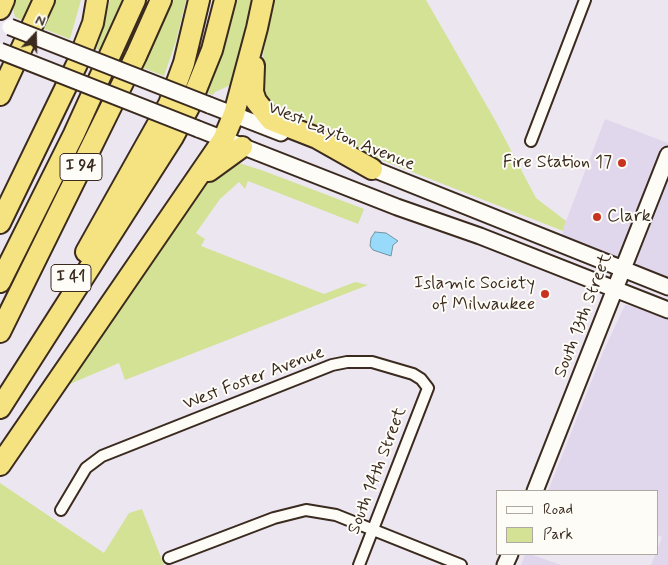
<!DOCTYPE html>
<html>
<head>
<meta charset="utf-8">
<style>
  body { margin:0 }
  #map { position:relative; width:668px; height:565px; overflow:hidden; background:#ece6f1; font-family:Mynerve,sans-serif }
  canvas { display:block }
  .legend { position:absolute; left:496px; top:490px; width:162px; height:65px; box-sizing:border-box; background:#fdfcf7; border:1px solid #afa8a0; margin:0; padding:6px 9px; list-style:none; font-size:15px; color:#3b2a1e }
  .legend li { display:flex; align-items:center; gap:10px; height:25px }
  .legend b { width:25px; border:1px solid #afa8a0 }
  .north { position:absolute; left:10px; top:10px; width:50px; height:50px; -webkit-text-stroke:4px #fdfcf7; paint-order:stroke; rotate:21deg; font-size:14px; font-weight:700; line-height:20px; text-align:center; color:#3b2a1e }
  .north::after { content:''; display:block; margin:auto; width:18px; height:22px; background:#3b2a1e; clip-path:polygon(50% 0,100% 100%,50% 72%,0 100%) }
</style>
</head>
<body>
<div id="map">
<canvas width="668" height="565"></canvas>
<ul class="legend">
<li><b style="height:6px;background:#fdfcf7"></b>Road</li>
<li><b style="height:14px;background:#d4e296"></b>Park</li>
</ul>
<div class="north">N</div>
</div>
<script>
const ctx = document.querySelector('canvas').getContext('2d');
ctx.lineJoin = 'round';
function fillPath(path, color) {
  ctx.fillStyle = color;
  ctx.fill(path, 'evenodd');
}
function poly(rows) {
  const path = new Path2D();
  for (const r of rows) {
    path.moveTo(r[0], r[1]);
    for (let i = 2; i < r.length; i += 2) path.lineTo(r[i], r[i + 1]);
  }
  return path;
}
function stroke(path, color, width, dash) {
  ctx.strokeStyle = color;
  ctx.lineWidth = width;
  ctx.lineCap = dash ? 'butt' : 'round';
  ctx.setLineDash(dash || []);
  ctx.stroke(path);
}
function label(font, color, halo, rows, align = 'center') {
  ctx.font = font + ' Mynerve,sans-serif';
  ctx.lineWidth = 4;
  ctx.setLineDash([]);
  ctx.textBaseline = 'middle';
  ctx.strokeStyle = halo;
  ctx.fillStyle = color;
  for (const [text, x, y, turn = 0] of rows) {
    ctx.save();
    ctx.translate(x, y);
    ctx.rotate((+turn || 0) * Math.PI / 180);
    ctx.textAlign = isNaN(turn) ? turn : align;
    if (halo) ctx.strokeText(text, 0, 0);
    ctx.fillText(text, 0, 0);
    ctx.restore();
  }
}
fillPath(poly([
  [605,119,668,143,668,287,559,245,566,221],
  [625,305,632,306,668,320,668,565,651,565,662,537,657,535,657,491,548,491,603,352],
  [525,554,530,554,561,565,521,565]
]), '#e1d7ed');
fillPath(poly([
  [14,0,33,0,24,21,15,17,12,5],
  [52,0,81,0,70,39,39,27],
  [110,0,123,0,101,51,96,49],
  [170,0,186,0,176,41,164,76,141,67],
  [232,0,251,0,239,69,233,84,215,92,213,95,204,92],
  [272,0,426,0,495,120,536,198,566,221,563,231,374,157,320,130,266,110,259,81],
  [233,161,264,171,364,209,358,224,248,181,245,189,239,182,220,199,196,233,205,239,201,246,324,294,355,282,368,285,125,380,119,363,63,387,206,186,206,181,228,162],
  [0,483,104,553,129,513,142,509,164,565,0,565]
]), '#d4e296');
const water = poly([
  [375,232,386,233,398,241,393,245,391,256,373,250,370,246,371,238,375,232]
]);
fillPath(water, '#97daf9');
stroke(water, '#7294a1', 1);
const street = poly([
  [531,141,585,0],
  [61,510,86,468,102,456,332,365,347,362,372,362,413,374,421,379,428,388,359,565],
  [169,558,274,518,306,510,336,515,461,565]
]);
const secondary = poly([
  [209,105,281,133],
  [198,129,397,207,480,236,668,310],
  [363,165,668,287],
  [535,491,668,155],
  [505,565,510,554]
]);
const highway = poly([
  [0,9,4,0],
  [254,66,253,92,256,101,271,120,317,138,372,169],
  [0,95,44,0],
  [209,171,242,147],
  [0,223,77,64,93,23,97,0],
  [86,252,169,104,184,63,199,0],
  [0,282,74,134,135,0],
  [0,332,136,56,161,0],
  [0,408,173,137,189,107,212,50,225,0],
  [0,465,223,140,234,114,257,28,263,0]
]);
stroke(street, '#3b2a1e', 14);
stroke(secondary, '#3b2a1e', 19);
stroke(highway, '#3b2a1e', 24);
stroke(street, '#fdfcf7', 10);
stroke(secondary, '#fdfcf7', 15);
stroke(highway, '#f5e382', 20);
const secondaryBridge = poly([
  [10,27,209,105],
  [0,51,198,129]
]);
stroke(secondaryBridge, '#3b2a1e', 19, []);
stroke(secondaryBridge, '#fdfcf7', 15);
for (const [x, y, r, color] of [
  [622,163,5,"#c8321e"],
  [597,217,5,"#c8321e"],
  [545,294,5,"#c8321e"]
]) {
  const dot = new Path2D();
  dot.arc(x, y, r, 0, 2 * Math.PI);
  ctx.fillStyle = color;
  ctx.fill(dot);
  stroke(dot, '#fdfcf7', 2);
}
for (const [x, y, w] of [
  [81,167,42],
  [71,278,40]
]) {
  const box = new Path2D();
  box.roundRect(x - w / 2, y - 13.5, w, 27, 4);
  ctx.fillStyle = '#fdfcf7';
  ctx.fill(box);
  stroke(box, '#3b2a1e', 1);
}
label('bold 16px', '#3b2a1e', null, [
  ["I 94",81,167],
  ["I 41",71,278]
]);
label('18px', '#3b2a1e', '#fdfcf7', [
  ["West Layton Avenue",341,137,22],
  ["South 13th Street",584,316,-69],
  ["West Foster Avenue",254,379,-21],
  ["South 14th Street",378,471,-69]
]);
label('18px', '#3b2a1e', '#fdfcf7', [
  ["Fire Station 17",612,163],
  ["Clark",607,217,"left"],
  ["Islamic Society",535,284],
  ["of Milwaukee",535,305]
], 'right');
</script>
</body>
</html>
